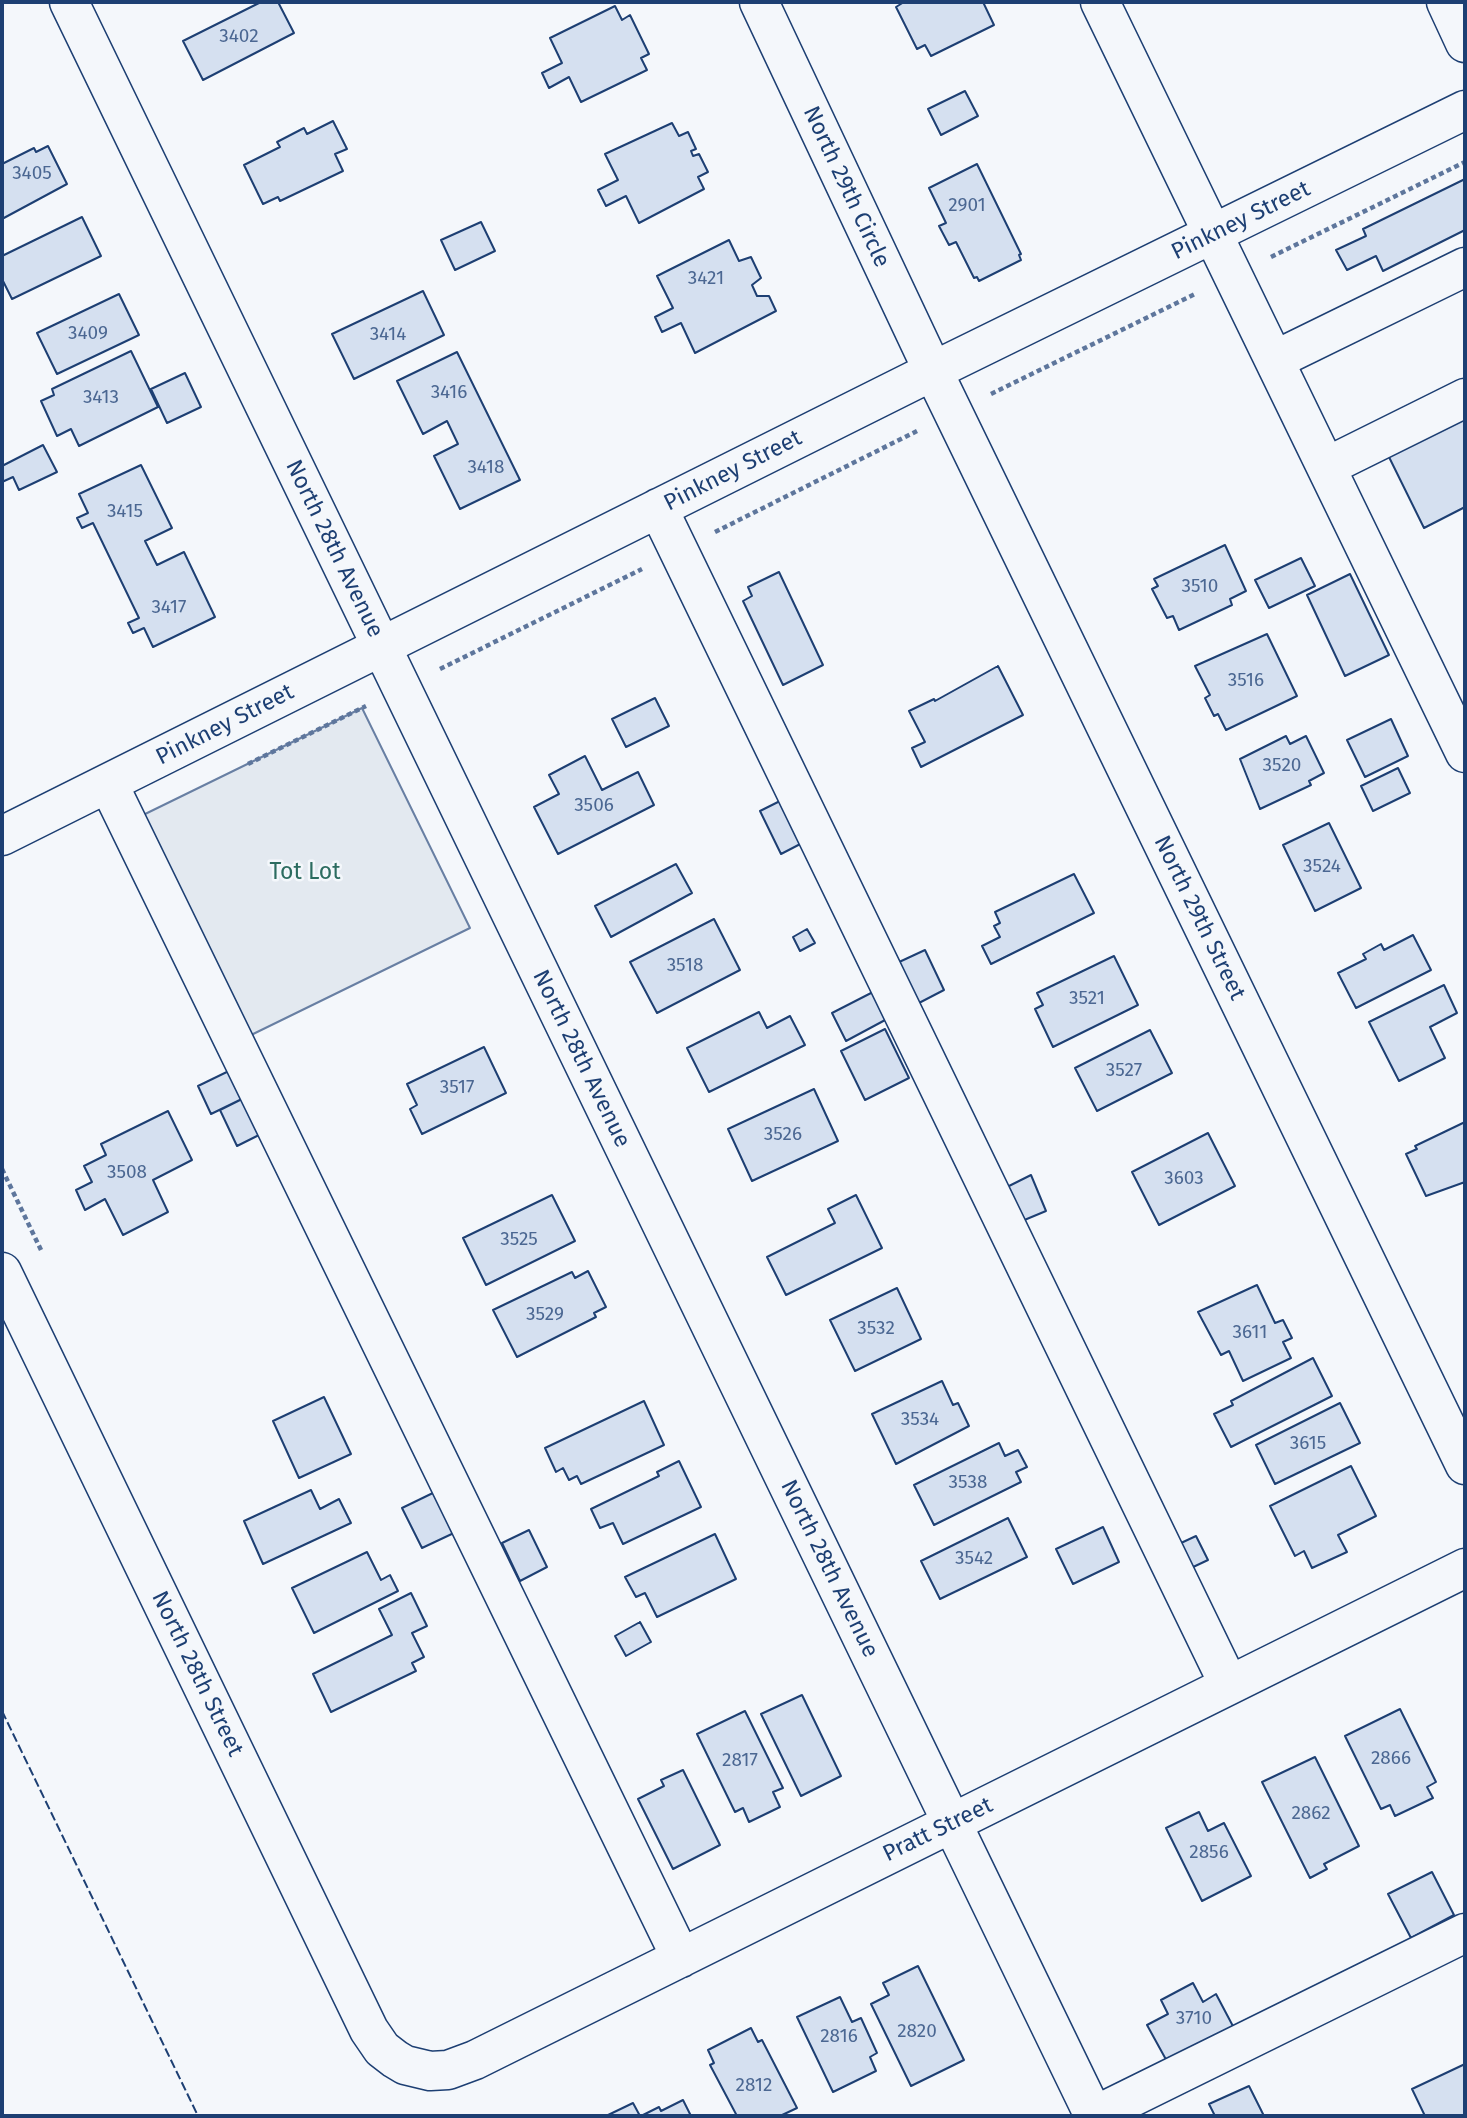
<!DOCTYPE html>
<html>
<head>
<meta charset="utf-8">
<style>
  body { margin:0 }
  #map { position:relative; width:1467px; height:2118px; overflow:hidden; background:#f4f7fb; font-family:"Fira Sans",sans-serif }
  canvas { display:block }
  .frame { position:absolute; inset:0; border:4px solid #1d3f73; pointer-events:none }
</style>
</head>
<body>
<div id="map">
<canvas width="1467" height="2118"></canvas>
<div class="frame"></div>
</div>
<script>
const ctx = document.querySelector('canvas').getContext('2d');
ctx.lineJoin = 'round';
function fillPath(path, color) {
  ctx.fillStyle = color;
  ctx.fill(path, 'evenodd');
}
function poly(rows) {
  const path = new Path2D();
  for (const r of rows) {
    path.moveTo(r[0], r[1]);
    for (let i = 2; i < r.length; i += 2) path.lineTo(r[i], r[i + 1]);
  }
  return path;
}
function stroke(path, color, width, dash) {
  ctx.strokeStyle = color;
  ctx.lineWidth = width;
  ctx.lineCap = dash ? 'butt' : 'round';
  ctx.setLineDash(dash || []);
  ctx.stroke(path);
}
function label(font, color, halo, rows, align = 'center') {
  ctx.font = font + ' "Fira Sans",sans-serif';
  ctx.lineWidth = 5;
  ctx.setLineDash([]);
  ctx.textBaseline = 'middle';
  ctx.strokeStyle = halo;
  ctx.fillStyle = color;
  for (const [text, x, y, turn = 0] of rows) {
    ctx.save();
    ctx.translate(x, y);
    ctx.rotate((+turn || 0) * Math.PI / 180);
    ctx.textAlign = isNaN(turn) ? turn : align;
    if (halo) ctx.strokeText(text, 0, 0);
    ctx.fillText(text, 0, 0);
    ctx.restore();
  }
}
const green = poly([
  [362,708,470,928,247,1037,139,817,362,708]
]);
fillPath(green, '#e3e9f0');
stroke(green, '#687fa3', 2);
const building = poly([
  [261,2,278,2,294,33,203,80,183,41,261,2],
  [904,2,983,2,994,25,931,56,925,45,917,49,896,7,904,2],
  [615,6,622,20,630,15,649,54,641,58,647,70,581,102,569,77,549,88,542,73,562,63,550,38,615,6],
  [965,91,978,116,941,135,928,109,965,91],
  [333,121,347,149,335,154,343,171,280,201,278,197,263,204,244,165,280,147,277,142,304,128,307,134,333,121],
  [672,123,679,136,688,132,696,149,691,151,693,156,699,154,708,172,698,177,704,189,639,223,626,196,606,206,598,190,618,180,605,154,672,123],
  [48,146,67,184,2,219,2,164,34,148,36,152,48,146],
  [977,164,1021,254,1019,255,1021,260,979,281,977,277,974,278,956,242,949,245,939,226,946,223,929,188,977,164],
  [1465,179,1465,230,1383,271,1376,256,1347,270,1336,250,1366,236,1363,229,1465,179],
  [82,217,101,256,12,299,2,279,2,256,82,217],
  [481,222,495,251,455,270,441,240,481,222],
  [729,240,739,261,751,257,761,278,752,285,757,296,769,296,776,311,695,353,681,323,662,332,655,317,673,308,657,276,729,240],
  [423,291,444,335,354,379,332,334,423,291],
  [119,294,139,335,57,374,37,333,119,294],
  [131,351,158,407,79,446,71,429,57,436,41,401,54,395,52,389,131,351],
  [457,352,520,480,460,509,434,456,458,444,447,421,423,434,397,381,457,352],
  [185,373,201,407,167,423,151,389,185,373],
  [1465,417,1465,507,1424,528,1388,455,1465,417],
  [43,445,57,472,19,490,13,477,2,482,2,466,43,445],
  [141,465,172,528,145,541,157,565,184,552,215,617,153,647,144,628,133,633,128,623,139,618,93,523,82,528,77,518,88,513,79,494,141,465],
  [1225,545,1246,591,1230,599,1232,605,1179,630,1173,616,1167,618,1152,589,1158,586,1154,579,1225,545],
  [1301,558,1315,586,1269,608,1255,580,1301,558],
  [779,572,823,665,783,685,743,601,752,596,748,587,779,572],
  [1350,574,1389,655,1345,676,1307,595,1350,574],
  [1267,634,1297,696,1226,730,1218,714,1214,716,1205,698,1210,695,1195,666,1267,634],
  [998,666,1023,715,921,767,912,748,925,742,909,711,934,699,935,701,998,666],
  [655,698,669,726,626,747,612,719,655,698],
  [1391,719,1408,756,1365,777,1347,740,1391,719],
  [1286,736,1290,744,1306,736,1324,773,1309,781,1311,785,1260,809,1240,759,1286,736],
  [585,756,602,790,638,772,654,805,558,854,534,807,559,794,549,775,585,756],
  [1398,768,1410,793,1373,811,1361,786,1398,768],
  [788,797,808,840,781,854,760,811,788,797],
  [1329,823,1361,888,1315,911,1283,845,1329,823],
  [676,864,692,893,611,937,595,906,676,864],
  [1074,874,1094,913,991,964,982,946,1000,937,994,926,1000,923,995,912,1074,874],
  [714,919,740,970,657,1013,630,962,714,919],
  [807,929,815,943,800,951,793,937,807,929],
  [1413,935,1431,970,1356,1008,1338,973,1366,959,1363,954,1381,944,1384,950,1413,935],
  [925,950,944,990,917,1004,897,963,925,950],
  [1114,956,1138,1005,1053,1047,1035,1009,1043,1005,1037,993,1114,956],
  [1444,985,1457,1013,1430,1027,1445,1058,1399,1081,1369,1022,1444,985],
  [873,992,887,1019,846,1041,832,1013,873,992],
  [759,1012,767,1028,790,1016,805,1045,709,1092,687,1048,759,1012],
  [885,1029,909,1078,865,1100,841,1051,885,1029],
  [1150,1030,1172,1073,1097,1111,1075,1068,1150,1030],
  [484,1047,506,1093,422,1134,410,1109,417,1105,407,1084,484,1047],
  [235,1068,248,1096,211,1114,198,1086,235,1068],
  [814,1089,838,1141,752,1181,728,1129,814,1089],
  [248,1096,265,1132,237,1146,220,1110,248,1096],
  [168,1111,192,1160,153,1180,168,1212,123,1235,105,1199,85,1210,76,1190,92,1182,84,1166,106,1155,101,1144,168,1111],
  [1465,1122,1465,1182,1426,1196,1406,1154,1417,1149,1415,1146,1465,1122],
  [1208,1133,1235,1186,1159,1225,1132,1172,1208,1133],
  [1031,1175,1046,1211,1022,1221,1007,1187,1031,1175],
  [552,1195,575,1241,486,1285,463,1238,552,1195],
  [856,1195,882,1248,786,1295,767,1257,835,1223,828,1209,856,1195],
  [588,1271,606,1307,594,1313,596,1317,517,1357,493,1310,572,1272,575,1278,588,1271],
  [1257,1285,1275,1323,1283,1320,1292,1338,1283,1342,1291,1358,1243,1381,1229,1351,1221,1355,1198,1312,1257,1285],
  [897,1288,921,1339,855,1371,830,1320,897,1288],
  [1313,1358,1332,1396,1231,1447,1214,1414,1233,1405,1231,1401,1313,1358],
  [942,1381,953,1405,958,1403,969,1426,896,1464,872,1414,942,1381],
  [324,1397,351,1454,299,1478,273,1421,324,1397],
  [644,1401,664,1445,581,1484,577,1476,569,1480,563,1468,556,1472,545,1448,644,1401],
  [1340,1403,1360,1443,1275,1484,1256,1445,1340,1403],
  [999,1443,1005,1456,1018,1450,1027,1467,1016,1472,1021,1482,934,1525,914,1485,999,1443],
  [679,1461,701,1507,623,1544,613,1523,600,1528,591,1509,659,1476,657,1472,679,1461],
  [1351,1466,1376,1516,1338,1535,1347,1552,1312,1568,1304,1551,1295,1556,1270,1506,1351,1466],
  [311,1490,320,1509,339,1499,351,1523,263,1564,244,1521,311,1490],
  [437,1491,456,1532,422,1548,402,1508,437,1491],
  [1008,1518,1027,1557,940,1599,921,1561,1008,1518],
  [1103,1527,1119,1562,1073,1584,1056,1549,1103,1527],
  [529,1530,547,1567,520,1581,502,1543,529,1530],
  [715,1534,736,1579,657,1617,645,1593,636,1597,625,1577,715,1534],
  [1196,1536,1208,1560,1191,1568,1181,1543,1196,1536],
  [367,1552,381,1580,390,1575,398,1591,314,1633,292,1588,367,1552],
  [411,1593,427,1626,412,1633,424,1657,412,1663,416,1671,331,1712,313,1674,392,1635,379,1609,411,1593],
  [640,1622,651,1642,626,1656,615,1636,640,1622],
  [802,1695,841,1776,801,1796,761,1714,802,1695],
  [1400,1709,1436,1782,1427,1787,1433,1798,1395,1816,1390,1805,1381,1809,1345,1736,1400,1709],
  [745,1711,783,1788,773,1792,780,1807,749,1822,743,1808,735,1812,697,1734,745,1711],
  [1315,1757,1359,1846,1324,1864,1327,1869,1310,1878,1262,1782,1315,1757],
  [683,1770,720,1845,673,1869,638,1799,664,1786,661,1780,683,1770],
  [1199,1812,1208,1831,1224,1823,1251,1876,1202,1901,1166,1828,1199,1812],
  [1432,1872,1454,1915,1411,1938,1388,1894,1432,1872],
  [918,1966,964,2060,911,2086,871,2004,889,1995,883,1983,918,1966],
  [1193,1983,1203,2002,1216,1994,1235,2030,1169,2065,1147,2025,1168,2014,1161,2000,1193,1983],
  [840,1997,852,2022,861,2018,877,2053,870,2057,876,2071,833,2092,797,2017,840,1997],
  [751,2028,758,2042,762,2040,797,2108,780,2116,737,2116,710,2065,714,2063,708,2050,751,2028],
  [1465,2064,1465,2116,1425,2116,1412,2089,1465,2064],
  [1249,2086,1264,2116,1215,2116,1209,2104,1249,2086],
  [683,2100,691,2116,641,2116,659,2107,661,2111,683,2100],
  [633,2103,640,2116,606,2116,633,2103]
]);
fillPath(building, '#d5e0f0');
stroke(building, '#1d3f73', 2);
const minor = poly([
  [69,2,1094,2116,1465,1933],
  [759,2,933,371,1465,1465],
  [1100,2,1465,753],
  [1275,360,1465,267],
  [1326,467,1465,398],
  [658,508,1229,1685],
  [108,783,681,1958],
  [2,836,933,371,1465,110],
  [2,1272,369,2030,382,2049,395,2059,405,2065,430,2071,448,2070,475,2060,1465,1568]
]);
const major = poly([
  [1446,2,1465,43]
]);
stroke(minor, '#1d3f73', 41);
stroke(major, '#1d3f73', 41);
stroke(poly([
  [1271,257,1465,162],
  [991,394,1197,293],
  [715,532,917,431],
  [440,669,642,569],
  [248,764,366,706],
  [2,1169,41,1250]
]), '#5e769c', 4.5, [5, 3.5]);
stroke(minor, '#f4f7fb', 38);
stroke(major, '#f4f7fb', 38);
stroke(poly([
  [2,1711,198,2116]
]), '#1d3f73', 2, [9, 3.5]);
label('19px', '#4b6792', null, [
  ["3402",239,37],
  ["3405",32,174],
  ["2901",967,206],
  ["3421",706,279],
  ["3409",88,334],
  ["3414",388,335],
  ["3416",449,393],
  ["3413",101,398],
  ["3418",486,468],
  ["3415",125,512],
  ["3510",1200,587],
  ["3417",169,608],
  ["3516",1246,681],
  ["3520",1282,766],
  ["3506",594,806],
  ["3524",1322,867],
  ["3518",685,966],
  ["3521",1087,999],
  ["3527",1124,1071],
  ["3517",457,1088],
  ["3526",783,1135],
  ["3508",127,1173],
  ["3603",1184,1179],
  ["3525",519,1240],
  ["3529",545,1315],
  ["3532",876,1329],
  ["3611",1250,1333],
  ["3534",920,1420],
  ["3615",1308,1444],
  ["3538",968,1483],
  ["3542",974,1559],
  ["2866",1391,1759],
  ["2817",740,1761],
  ["2862",1311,1814],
  ["2856",1209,1853],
  ["3710",1194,2019],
  ["2820",917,2032],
  ["2816",839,2037],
  ["2812",754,2086]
]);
label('23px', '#1d3f73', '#f4f7fb', [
  ["North 29th Circle",846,187,65],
  ["Pinkney Street",1241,221,-26],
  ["Pinkney Street",733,471,-27],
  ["North 28th Avenue",334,549,64],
  ["Pinkney Street",225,725,-27],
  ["North 29th Street",1199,918,64],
  ["North 28th Avenue",581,1059,64],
  ["North 28th Avenue",829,1569,64],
  ["North 28th Street",197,1674,64],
  ["Pratt Street",938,1830,-26]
]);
label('23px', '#2c6c60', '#f4f7fb', [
  ["Tot Lot",305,873]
]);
</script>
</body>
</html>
